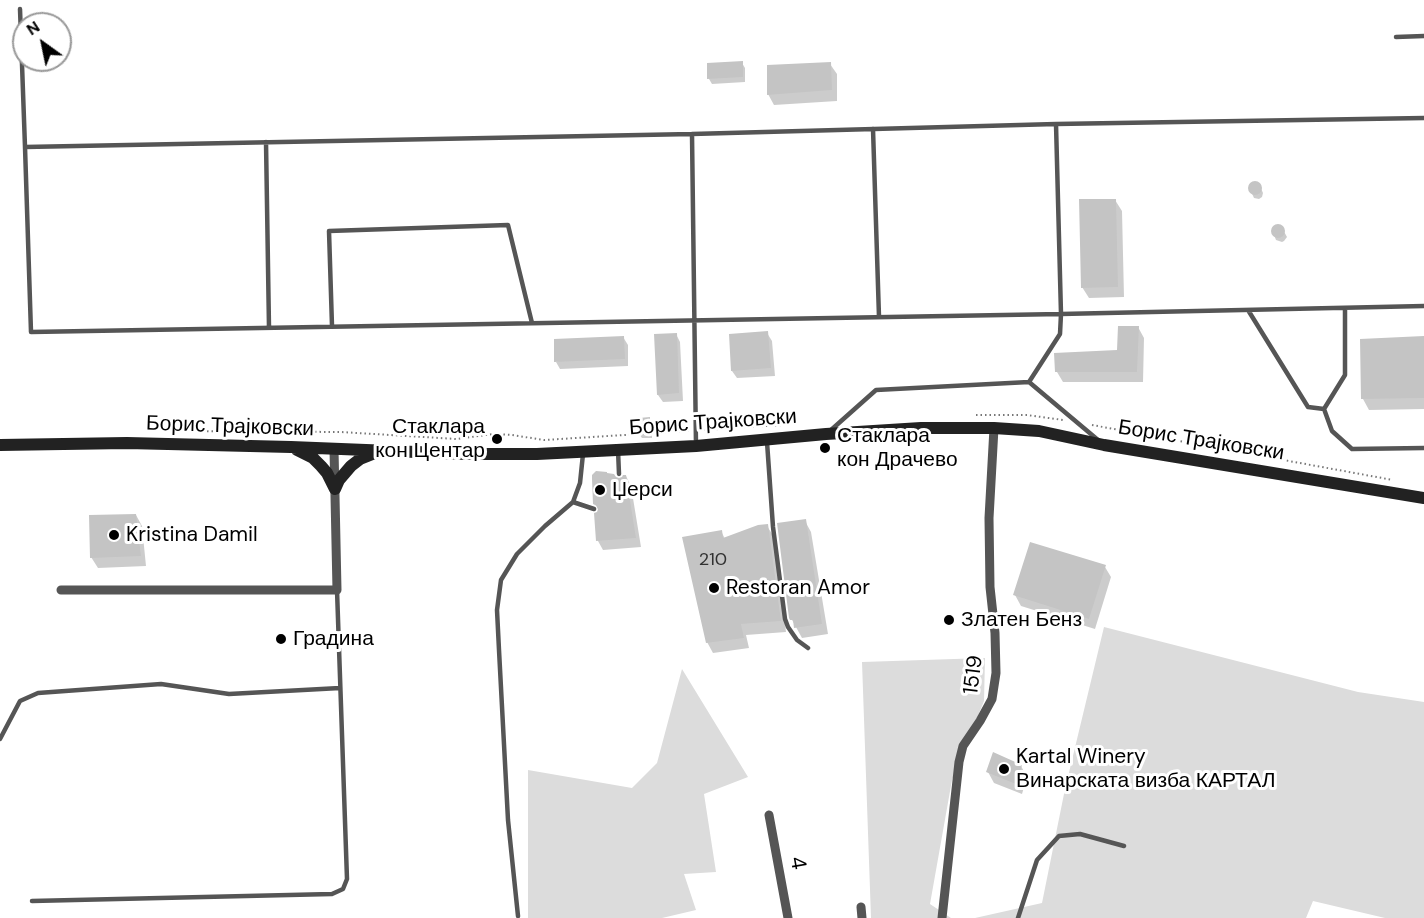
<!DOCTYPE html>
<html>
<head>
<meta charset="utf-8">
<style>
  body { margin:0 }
  #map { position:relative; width:1424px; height:918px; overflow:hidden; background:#fff; font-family:"DM Sans",sans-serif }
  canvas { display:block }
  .north { position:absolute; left:12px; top:12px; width:60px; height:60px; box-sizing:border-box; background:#fff; border:2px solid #999; border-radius:50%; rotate:327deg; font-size:16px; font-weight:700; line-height:24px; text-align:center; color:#000 }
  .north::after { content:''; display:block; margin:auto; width:21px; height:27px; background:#000; clip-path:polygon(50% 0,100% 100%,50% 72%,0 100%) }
</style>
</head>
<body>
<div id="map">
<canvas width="1424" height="918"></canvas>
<div class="north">N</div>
</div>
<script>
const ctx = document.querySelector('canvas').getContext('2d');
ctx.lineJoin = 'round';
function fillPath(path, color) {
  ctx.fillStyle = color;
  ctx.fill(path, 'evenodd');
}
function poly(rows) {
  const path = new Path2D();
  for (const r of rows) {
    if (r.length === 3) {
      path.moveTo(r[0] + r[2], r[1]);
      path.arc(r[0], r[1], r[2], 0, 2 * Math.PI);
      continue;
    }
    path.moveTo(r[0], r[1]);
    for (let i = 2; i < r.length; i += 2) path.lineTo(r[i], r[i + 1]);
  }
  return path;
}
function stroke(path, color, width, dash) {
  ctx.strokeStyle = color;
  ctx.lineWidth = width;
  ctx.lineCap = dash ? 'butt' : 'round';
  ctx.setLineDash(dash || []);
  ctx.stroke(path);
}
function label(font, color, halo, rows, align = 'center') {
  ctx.font = font + ' "DM Sans",sans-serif';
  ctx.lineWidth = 6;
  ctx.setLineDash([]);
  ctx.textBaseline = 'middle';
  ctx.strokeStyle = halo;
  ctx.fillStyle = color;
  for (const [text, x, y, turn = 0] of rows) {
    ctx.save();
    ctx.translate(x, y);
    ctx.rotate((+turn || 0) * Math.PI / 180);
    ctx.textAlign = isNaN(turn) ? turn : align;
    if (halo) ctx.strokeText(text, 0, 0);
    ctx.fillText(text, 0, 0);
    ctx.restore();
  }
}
fillPath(poly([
  [1104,627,1358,692,1424,702,1424,918,1385,918,1313,901,1306,918,975,918,1042,903,1065,789],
  [985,658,984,701,952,780,930,904,951,918,871,918,862,662],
  [682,669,748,777,704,794,716,872,684,874,696,910,662,918,528,918,528,770,632,788,657,763]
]), '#dcdcdc');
fillPath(poly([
  [742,63,745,68,745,82,712,84,709,79,708,64],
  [830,64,837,74,837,101,774,105,768,94],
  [1256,182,1259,184,1263,193,1262,197,1259,199,1254,198,1249,187,1251,184],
  [1115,200,1122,211,1124,297,1089,298,1082,287],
  [1277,225,1281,226,1287,237,1284,241,1282,242,1276,240,1272,230,1274,227],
  [1138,327,1144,338,1143,382,1063,382,1057,372,1119,352],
  [767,333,772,341,775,376,737,378,732,371],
  [676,334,680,342,683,401,663,402,658,395],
  [623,337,628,345,628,366,560,369,556,362],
  [1424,338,1424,409,1369,410,1363,399,1362,340],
  [649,419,652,424,652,438,642,438,639,434],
  [626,476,631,486,641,547,603,550,598,541,599,511,594,502,618,480],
  [136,515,142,526,146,566,98,568,91,557],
  [805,521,811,532,828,634,802,638,791,618],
  [767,526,774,537,786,632,746,635,749,648,713,653,707,642,721,531,725,539],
  [1105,567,1111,577,1095,629,1021,606,1015,595],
  [1021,766,1027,777,1022,794,994,783,988,772]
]), '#0003');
fillPath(poly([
  [743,61,743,77,707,79,707,63],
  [831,62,832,90,767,95,767,65],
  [1255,188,7],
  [1079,199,1116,199,1118,287,1081,288],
  [1278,231,7],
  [1118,326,1139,326,1137,372,1055,372,1054,353,1117,350],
  [768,331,771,368,731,371,729,334],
  [677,333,679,393,657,395,654,334],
  [624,336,625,359,554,362,554,339],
  [1424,336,1424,398,1361,399,1360,339],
  [650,417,650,433,638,434,639,418],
  [596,471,607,472,607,473,614,474,616,477,619,478,622,477,623,475,626,475,636,538,596,541,594,513,597,512,598,509,597,506,593,504,592,479,592,475],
  [136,514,141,556,90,558,89,515],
  [806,519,822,624,794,628,793,620,790,620,789,618,777,523],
  [768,524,781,621,741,624,744,638,706,643,682,537,722,530,723,538,758,525],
  [1030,542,1106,565,1089,619,1013,595],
  [993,752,1022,765,1016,784,986,772]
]), '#c4c4c4');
stroke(poly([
  [976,415,1027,415,1063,420],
  [1092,425,1393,480],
  [703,430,784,425],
  [180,431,341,432,456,439,494,434,512,435,544,440,689,431]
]), '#777', 2, [1.5, 3]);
stroke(poly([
  [20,9,25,147,692,134],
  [1396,37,1424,36],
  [873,129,879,317],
  [266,142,269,328],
  [25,147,31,332,1061,314,1424,306],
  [1248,310,1308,407,1324,409,1345,375,1345,308],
  [332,326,329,231,508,225,532,323],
  [1029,382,1060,334,1061,314,1056,124],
  [1324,409,1332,431,1352,449,1424,448],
  [831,430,876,390,1029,382,1098,440],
  [767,442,773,527,785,619,788,627,797,640,808,648],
  [696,446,692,134,1056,124,1424,118],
  [618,450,619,474],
  [573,502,594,509],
  [0,739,20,701,38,693,161,684,229,694,340,688],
  [32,901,332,894,343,889,347,879,337,590],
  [518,916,508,820,499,650,497,610,501,580,517,554,545,526,573,502,580,483,583,454],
  [1018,918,1037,860,1059,836,1080,834,1124,846]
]), '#555', 4.5);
stroke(poly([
  [61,590,337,590,334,449],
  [769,815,788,918],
  [861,907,862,918],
  [942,918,959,762,963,746,980,721,992,699,996,673,995,633,990,587,989,518,994,428]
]), '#555', 9);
stroke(poly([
  [0,445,127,443,291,447,466,454,537,454,696,446,826,434,921,428,994,428,1039,431,1104,445,1424,498],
  [297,450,313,458,321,466,327,473,335,489],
  [335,489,339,480,351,466,360,459,375,453]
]), '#222', 12);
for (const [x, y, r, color] of [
  [497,439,6,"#000"],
  [825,448,6,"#000"],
  [600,490,6,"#000"],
  [114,535,6,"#000"],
  [714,588,6,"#000"],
  [949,620,6,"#000"],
  [281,639,6,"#000"],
  [1004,769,6,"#000"]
]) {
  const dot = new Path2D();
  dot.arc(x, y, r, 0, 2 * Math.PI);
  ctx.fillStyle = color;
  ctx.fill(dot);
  stroke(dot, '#fff', 2);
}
label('18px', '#313131', null, [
  ["210",713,560]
]);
label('21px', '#000', '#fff', [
  ["Борис Трајковски",713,423,-4],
  ["Борис Трајковски",230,427,2],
  ["Борис Трајковски",1201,441,9],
  ["1519",974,675,-83],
  ["4",797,863,80]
]);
label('21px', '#000', '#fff', [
  ["Стаклара",485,427,"right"],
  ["кон Центар",485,451,"right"],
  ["Стаклара",837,436],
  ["кон Драчево",837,460],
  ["Џерси",612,490],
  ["Kristina Damil",126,535],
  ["Restoran Amor",726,588],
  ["Златен Бенз",961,620],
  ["Градина",293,639],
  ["Kartal Winery",1016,757],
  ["Винарската визба КАРТАЛ",1016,781]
], 'left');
</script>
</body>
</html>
